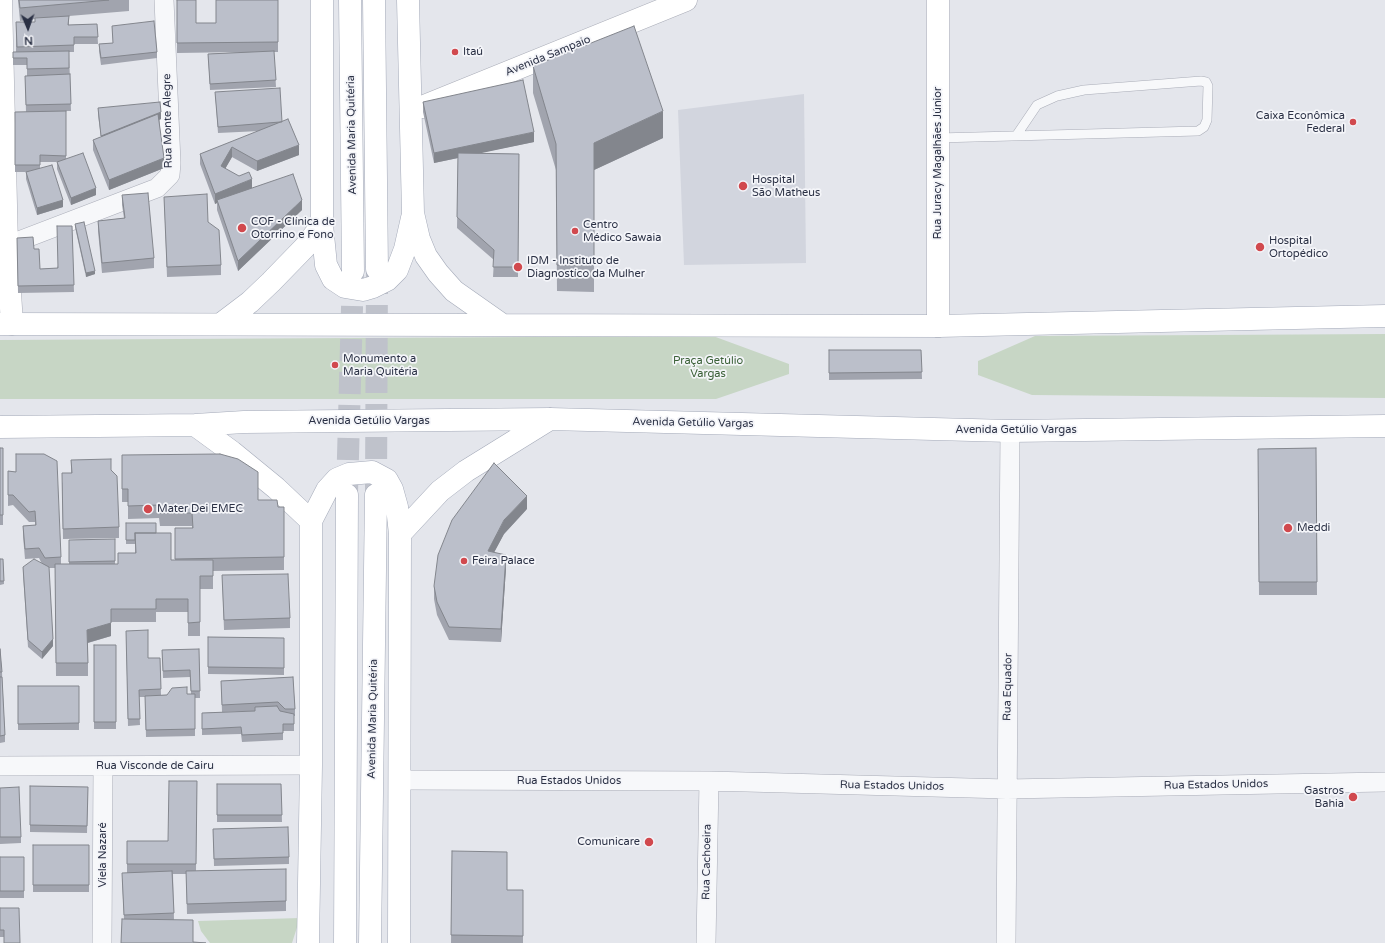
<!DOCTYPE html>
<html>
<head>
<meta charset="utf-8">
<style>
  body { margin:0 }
  #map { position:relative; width:1385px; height:943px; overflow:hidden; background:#e4e6ec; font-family:"Varela Round",sans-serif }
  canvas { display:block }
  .north { position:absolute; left:8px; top:8px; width:40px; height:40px; -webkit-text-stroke:3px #f4f5f9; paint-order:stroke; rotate:178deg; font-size:11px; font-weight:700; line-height:16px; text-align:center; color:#2b3145 }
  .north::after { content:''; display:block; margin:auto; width:14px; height:18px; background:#2b3145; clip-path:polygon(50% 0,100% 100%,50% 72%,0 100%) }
</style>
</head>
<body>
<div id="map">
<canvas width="1385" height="943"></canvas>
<div class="north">N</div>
</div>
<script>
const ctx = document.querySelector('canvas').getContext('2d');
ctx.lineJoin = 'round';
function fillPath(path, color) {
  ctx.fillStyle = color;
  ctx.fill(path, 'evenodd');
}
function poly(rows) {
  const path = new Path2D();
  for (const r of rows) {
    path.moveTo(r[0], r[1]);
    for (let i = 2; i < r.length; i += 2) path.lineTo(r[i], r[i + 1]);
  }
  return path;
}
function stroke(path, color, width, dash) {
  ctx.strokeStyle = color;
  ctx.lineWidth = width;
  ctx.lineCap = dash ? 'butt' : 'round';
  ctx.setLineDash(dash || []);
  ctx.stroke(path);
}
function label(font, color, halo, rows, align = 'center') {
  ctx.font = font + ' "Varela Round",sans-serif';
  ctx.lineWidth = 3.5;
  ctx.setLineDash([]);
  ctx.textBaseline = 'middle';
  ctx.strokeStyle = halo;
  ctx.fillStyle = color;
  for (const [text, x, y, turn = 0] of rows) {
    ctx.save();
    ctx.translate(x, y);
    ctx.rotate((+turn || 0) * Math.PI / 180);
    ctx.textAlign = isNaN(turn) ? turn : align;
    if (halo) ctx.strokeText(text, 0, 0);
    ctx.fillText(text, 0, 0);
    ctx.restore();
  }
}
fillPath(poly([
  [804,94,806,263,684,265,678,110]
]), '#d2d5de');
fillPath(poly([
  [1385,334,1385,398,1032,395,978,375,978,361,1035,336],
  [713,336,789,364,789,374,716,399,0,399,0,340],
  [300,918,292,943,210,943,201,931,198,921]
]), '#c7d6c5');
stroke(poly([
  [376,492,377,269],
  [347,493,353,271]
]), '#bfc2cb', 22, [22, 11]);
const lane = poly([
  [938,138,1198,131,1204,127,1207,120,1208,86,1206,82,1201,81,1084,90,1057,96,1037,105,1016,136]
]);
const street = poly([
  [3,247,157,188,170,175,171,163,164,0],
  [0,766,311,765],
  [400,780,709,781,1007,789,1385,782],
  [102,943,103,766],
  [706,943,709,781],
  [1006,943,1010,431]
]);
const secondary = poly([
  [1,0,7,246,12,324],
  [422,107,686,0],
  [938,326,938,0]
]);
const primary = poly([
  [350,0,353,271],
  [374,0,377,269],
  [408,0,413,213,419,239,426,256,438,273,454,291,501,324],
  [322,225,326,265,333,279,345,287,363,290,373,287,387,280,397,270,405,249,412,218],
  [0,324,938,326,1385,316],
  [221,324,250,302,271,282,305,247,322,225,322,0],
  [195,425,232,452,276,488,311,521,311,765,308,943],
  [0,427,195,425,244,422,550,419,1010,431,1385,426],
  [311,521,327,490,337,479,349,474,372,472,387,480,392,489,397,507,400,534],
  [345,943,347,495],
  [370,943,376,495],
  [399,943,400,534,440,491,466,471,550,419]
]);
stroke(lane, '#a9acb7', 10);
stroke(street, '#a9acb7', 20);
stroke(secondary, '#a9acb7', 23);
stroke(primary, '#a3a9b8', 23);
stroke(lane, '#f7f8fa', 9);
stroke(street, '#f7f8fa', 19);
stroke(secondary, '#fff', 22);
stroke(primary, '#fff', 22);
fillPath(poly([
  [18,0,129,0,129,11,69,16,69,25,97,24,98,44,74,44,74,52,69,52,71,111,47,111,66,111,66,159,96,195,71,205,57,169,57,162,40,162,40,168,63,207,37,215,26,179,26,172,28,172,15,172,15,112,26,112,25,76,27,76,27,65,13,65,13,52,16,52,16,22,35,22,35,19,20,21],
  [177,0,196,23,216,23,278,0,278,52,274,52,276,87,210,90,208,54,242,52,177,53],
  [112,26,157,52,157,58,101,65,99,51,99,44,113,43],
  [533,66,663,138,594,170,594,292,557,291,556,170,533,93],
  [215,92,282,122,299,155,257,171,232,157,225,169,252,188,302,210,238,271,217,210,217,203,215,204,200,164,200,154,260,131,218,133],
  [423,102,534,142,479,153,519,154,518,277,493,277,494,260,457,228,458,158,434,163,423,112],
  [98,108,161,119,159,120,164,168,109,190,93,150,93,140,101,137,98,115],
  [122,195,154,258,154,268,102,273,98,231,98,221,124,218,122,205],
  [164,197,208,222,221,265,221,275,167,277],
  [75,224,95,274,86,277,75,227],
  [72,226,74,292,18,293,17,238,34,249,40,269,57,268],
  [829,350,921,350,922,379,829,380],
  [0,448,3,448,3,525,0,525],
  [1316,448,1317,595,1259,595,1258,449],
  [122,455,258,500,278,507,284,507,284,570,213,571,213,589,200,589,200,636,188,636,188,612,156,612,156,622,111,622,111,636,88,643,88,676,56,676,55,568,49,568,53,646,42,659,28,647,23,574,23,567,42,564,39,558,25,559,23,536,23,526,35,525,35,522,29,522,13,505,8,506,8,471,16,472,61,557,61,564,69,564,69,540,115,539,115,564,118,564,135,553,135,544,126,544,126,523,156,533,171,560,175,560,175,528,192,528,192,526,160,526,159,518,128,519,128,502,122,502],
  [71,460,111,470,119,527,119,538,63,539,62,483,71,473],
  [527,509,504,534,494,552,506,568,501,642,449,640,437,615,434,599,434,586],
  [0,559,3,559,4,584,0,585],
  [222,575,290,618,290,628,224,630],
  [126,631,148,658,160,658,161,695,191,694,190,677,163,678,162,650,199,649,200,698,195,698,195,736,146,737,145,697,139,697,140,725,128,726],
  [208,637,284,638,284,675,208,674],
  [94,645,116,645,116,729,94,729],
  [0,649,2,672,5,735,5,742,0,743],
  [293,677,295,709,295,716,294,716,294,731,283,731,283,740,242,742,241,734,202,735,202,713,255,711,222,712,221,681],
  [18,686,79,686,79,730,18,730],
  [197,781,196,871,286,869,286,911,187,914,186,874,173,874,174,920,121,943,124,919,122,880,127,873,127,841,168,841],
  [217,784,281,784,282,822,217,822],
  [30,786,88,787,87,833,30,832],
  [0,788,21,837,21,843,0,844],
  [213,829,289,857,289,864,214,866],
  [33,845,89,845,89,892,33,892],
  [452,851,507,890,523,890,523,943,451,943],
  [0,857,24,857,24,898,0,898],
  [0,908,19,908,4,937,0,937]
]), '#a1a4ae');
fillPath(poly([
  [663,111,663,138,594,170,594,292,594,143],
  [161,112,161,119,101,143,101,136],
  [534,132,534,142,434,163,434,153],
  [299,145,299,155,257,171,257,161],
  [232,147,232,157,221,176,221,166],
  [164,158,164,168,109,190,109,180],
  [252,179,252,189,217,200,217,203,215,204,215,194],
  [96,188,96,195,71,205,71,198],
  [63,200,63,207,37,215,37,208],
  [302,200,302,210,238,271,238,261],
  [95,271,95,274,86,277,86,273],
  [527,496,527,509,504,534,488,564,488,551,504,520],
  [506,555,506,568,501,642,501,629],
  [111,623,111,636,87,643,87,630],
  [53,639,53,646,42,659,42,652]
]), '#83868d');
const building = poly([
  [19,0,109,0,20,8,19,0],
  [177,0,196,0,196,23,216,23,216,0,278,0,278,42,177,43,177,0],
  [69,16,68,25,97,24,98,37,74,37,74,45,17,47,16,22,35,22,35,18,69,16],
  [154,21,157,52,101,58,99,44,113,43,112,26,154,21],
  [634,26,663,111,594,143,594,265,557,265,556,144,533,66,634,26],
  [69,51,69,68,27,69,27,58,13,58,13,52,69,51],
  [274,51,276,80,210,84,208,54,274,51],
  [70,74,71,104,26,105,25,76,70,74],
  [523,80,534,132,434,153,423,102,523,80],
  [280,88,282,122,280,122,218,127,215,92,280,88],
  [160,102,161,112,101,136,98,108,160,102],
  [66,111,66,156,40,155,40,165,15,165,15,112,66,111],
  [158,114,164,158,109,180,93,140,158,114],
  [288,119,299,145,257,161,232,147,221,166,239,176,249,172,252,179,215,194,200,154,288,119],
  [83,153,96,188,71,198,57,162,83,153],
  [458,153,519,154,518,267,493,267,494,250,457,217,458,153],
  [52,165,63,200,37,208,26,172,52,165],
  [293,174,302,200,238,261,217,200,293,174],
  [148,193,154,258,102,263,98,221,125,218,122,195,148,193],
  [207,194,208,222,219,230,221,265,167,267,164,197,207,194],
  [84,222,95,271,86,273,75,224,84,222],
  [57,226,72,226,74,285,18,286,17,238,33,237,34,249,39,249,40,269,58,268,57,226],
  [829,350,921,350,922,372,829,373,829,350],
  [0,448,3,448,3,515,0,515,0,448],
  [1316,448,1317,582,1259,582,1258,449,1316,448],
  [16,454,44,454,57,461,61,557,45,558,39,548,25,549,23,526,36,525,35,511,29,512,13,495,8,495,8,471,16,472,16,454],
  [220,454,238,459,258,472,258,500,277,500,278,507,284,507,284,557,175,559,175,528,193,528,192,513,160,513,159,505,128,506,128,489,122,489,122,455,220,454],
  [111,459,111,470,117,476,119,527,63,529,62,473,72,473,71,460,111,459],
  [494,463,527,496,504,520,488,551,506,555,501,629,449,627,437,602,434,586,438,555,452,520,494,463],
  [126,523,156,523,156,533,135,533,135,540,126,540,126,523],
  [135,533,171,533,171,560,213,560,213,576,200,576,200,622,188,623,188,599,156,599,156,609,111,609,111,623,87,630,88,663,56,663,55,564,118,564,118,553,136,553,135,533],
  [115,539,115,561,69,562,69,540,115,539],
  [0,559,3,559,4,581,0,581,0,559],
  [34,559,49,567,53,639,42,652,28,640,23,567,34,559],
  [288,574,290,618,224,620,222,575,288,574],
  [148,630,148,658,160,658,161,689,139,690,140,719,128,719,126,631,148,630],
  [208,637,284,638,284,668,208,667,208,637],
  [94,645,116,645,116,722,94,722,94,645],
  [0,649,2,672,0,672,0,649],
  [199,649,200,691,191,691,190,670,163,671,162,650,199,649],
  [0,677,2,677,5,735,0,736,0,677],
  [293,677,295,709,285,709,278,702,222,705,221,681,293,677],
  [18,686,79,686,79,723,18,724,18,686],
  [187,687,187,694,195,694,195,729,146,730,145,696,167,695,172,688,187,687],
  [277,706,280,711,294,714,294,724,283,724,283,733,242,735,241,727,202,729,202,713,255,711,255,707,277,706],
  [169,781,197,781,196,864,127,864,127,841,168,841,169,781],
  [217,784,281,784,282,815,217,815,217,784],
  [30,786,88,787,87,826,30,825,30,786],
  [19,787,21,837,0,837,0,788,19,787],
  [288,827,289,857,214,859,213,829,288,827],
  [33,845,89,845,89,885,33,885,33,845],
  [452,851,507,852,507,890,523,890,523,936,451,935,452,851],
  [0,857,24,857,24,891,0,891,0,857],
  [286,869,286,901,187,904,186,871,286,869],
  [172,871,174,913,124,915,122,873,172,871],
  [0,908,19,908,20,943,4,943,4,930,0,930,0,908],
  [122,919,193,920,193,942,206,943,121,943,122,919]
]);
fillPath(building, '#bbbfca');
stroke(building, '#83868d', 1);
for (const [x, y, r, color] of [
  [455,52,4,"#d1494e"],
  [1353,122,4,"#d1494e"],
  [743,186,5,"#d1494e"],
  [242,228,5,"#d1494e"],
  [575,231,4,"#d1494e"],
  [1260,247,5,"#d1494e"],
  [518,267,5,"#d1494e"],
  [335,365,4,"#d1494e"],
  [148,509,5,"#d1494e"],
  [1288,528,5,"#d1494e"],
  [464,561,4,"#d1494e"],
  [1353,797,5,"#d1494e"],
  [649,842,5,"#d1494e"]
]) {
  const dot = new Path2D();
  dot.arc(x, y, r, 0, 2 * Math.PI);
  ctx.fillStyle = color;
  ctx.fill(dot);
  stroke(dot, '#f4f5f9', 1.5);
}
label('11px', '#2b3145', '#f4f5f9', [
  ["Itaú",463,52],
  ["Caixa Econômica",1345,116,"right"],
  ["Federal",1345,129,"right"],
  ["Hospital",752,180],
  ["São Matheus",752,193],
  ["COF - Clínica de",251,222],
  ["Otorrino e Fono",251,235],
  ["Centro",583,225],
  ["Médico Sawaia",583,238],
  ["Hospital",1269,241],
  ["Ortopédico",1269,254],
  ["IDM - Instituto de",527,261],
  ["Diagnostíco da Mulher",527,274],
  ["Monumento a",343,359],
  ["Maria Quitéria",343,372],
  ["Mater Dei EMEC",157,509],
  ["Meddi",1297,528],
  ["Feira Palace",472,561],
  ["Gastros",1344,791,"right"],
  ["Bahia",1344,804,"right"],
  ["Comunicare",640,842,"right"]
], 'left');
label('11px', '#2b3145', '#f4f5f9', [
  ["Avenida Sampaio",548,56,-22],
  ["Rua Monte Alegre",168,121,-91],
  ["Avenida Maria Quitéria",352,135,-91],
  ["Rua Juracy Magalhães Júnior",938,163,-90],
  ["Avenida Getúlio Vargas",369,421],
  ["Avenida Getúlio Vargas",693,423,1],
  ["Avenida Getúlio Vargas",1016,430],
  ["Rua Equador",1008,687,-89],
  ["Avenida Maria Quitéria",373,719,-89],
  ["Rua Visconde de Cairu",155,766],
  ["Rua Estados Unidos",569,781],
  ["Rua Estados Unidos",1216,785,-1],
  ["Rua Estados Unidos",892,786,1],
  ["Viela Nazaré",103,855,-90],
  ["Rua Cachoeira",707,862,-89]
]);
label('11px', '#3b6138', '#f4f5f9', [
  ["Praça Getúlio",708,361],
  ["Vargas",708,374]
]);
</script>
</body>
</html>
